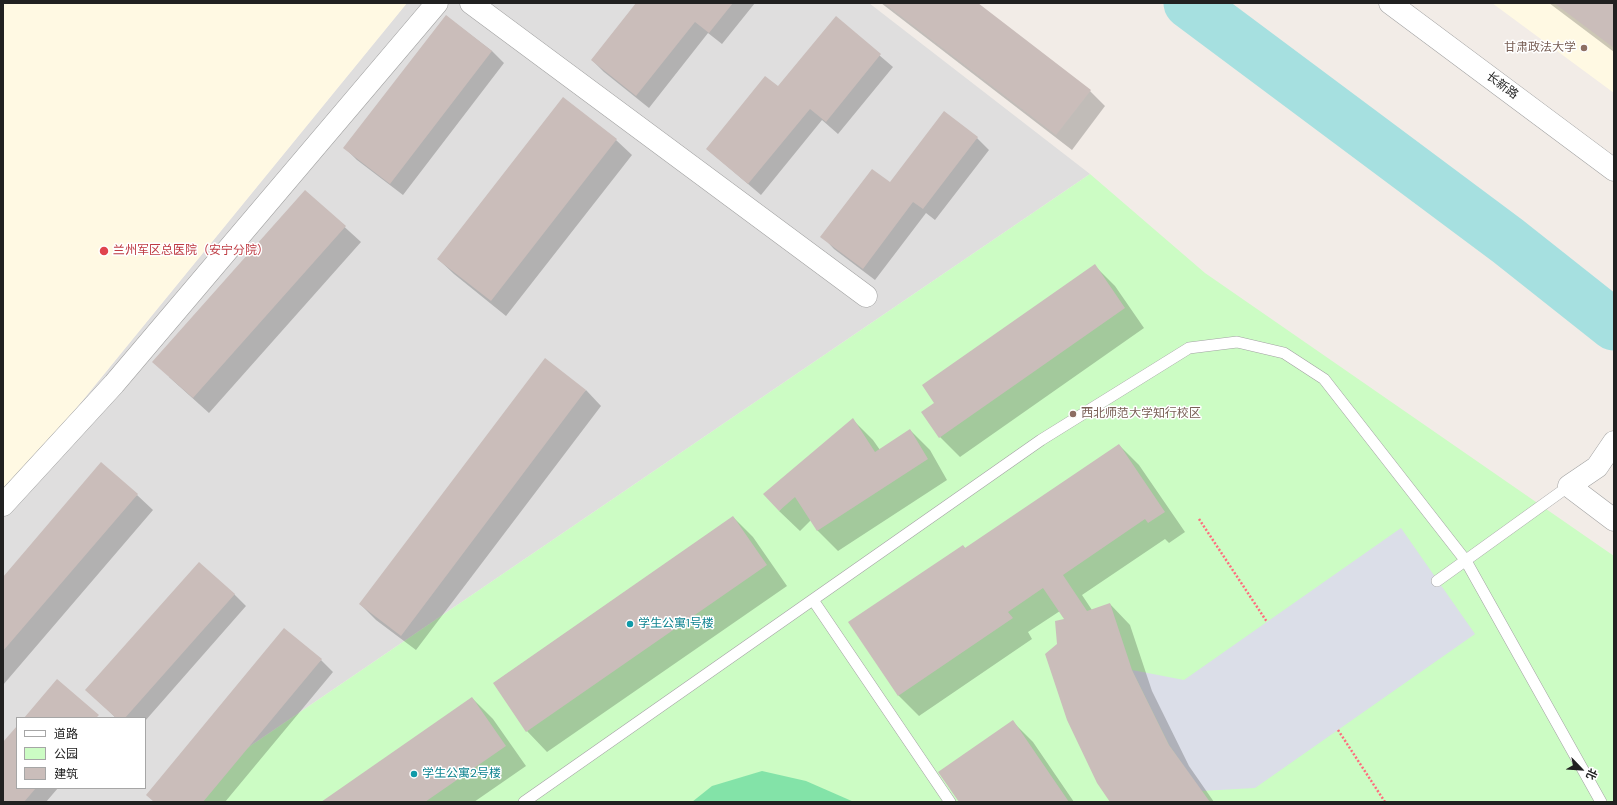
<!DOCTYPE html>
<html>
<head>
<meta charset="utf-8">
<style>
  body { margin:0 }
  #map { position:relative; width:1617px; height:805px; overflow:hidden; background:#f2ece7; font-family:"DM Sans","Noto Sans SC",sans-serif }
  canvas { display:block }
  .frame { position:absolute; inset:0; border:4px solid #212121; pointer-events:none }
  .legend { position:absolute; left:16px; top:717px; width:130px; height:72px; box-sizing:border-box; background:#fff; border:1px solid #a6a6a6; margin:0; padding:5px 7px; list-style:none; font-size:12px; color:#212121 }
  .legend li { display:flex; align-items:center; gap:8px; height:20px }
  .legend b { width:20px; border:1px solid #a6a6a6 }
  .north { position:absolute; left:1561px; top:749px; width:40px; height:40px; -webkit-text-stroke:3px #fff; paint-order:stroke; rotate:115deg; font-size:11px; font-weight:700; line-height:16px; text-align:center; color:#212121 }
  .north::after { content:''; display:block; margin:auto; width:14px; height:18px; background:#212121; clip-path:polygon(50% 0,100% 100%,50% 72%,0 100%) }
</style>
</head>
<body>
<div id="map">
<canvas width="1617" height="805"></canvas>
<div class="frame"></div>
<ul class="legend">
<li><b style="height:5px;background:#fff"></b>道路</li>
<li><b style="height:11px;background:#ccfcc4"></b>公园</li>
<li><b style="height:11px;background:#cabdba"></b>建筑</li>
</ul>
<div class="north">北</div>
</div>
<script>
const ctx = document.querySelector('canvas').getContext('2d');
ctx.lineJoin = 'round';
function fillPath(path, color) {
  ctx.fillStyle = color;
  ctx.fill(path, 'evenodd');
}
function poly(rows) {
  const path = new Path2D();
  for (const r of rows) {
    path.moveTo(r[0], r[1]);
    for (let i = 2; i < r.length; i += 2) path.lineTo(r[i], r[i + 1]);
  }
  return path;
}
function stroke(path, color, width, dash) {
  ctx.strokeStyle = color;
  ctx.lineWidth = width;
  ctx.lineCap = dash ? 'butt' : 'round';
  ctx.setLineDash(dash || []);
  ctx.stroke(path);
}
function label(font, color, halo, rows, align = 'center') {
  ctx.font = font + ' "DM Sans","Noto Sans SC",sans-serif';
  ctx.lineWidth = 3;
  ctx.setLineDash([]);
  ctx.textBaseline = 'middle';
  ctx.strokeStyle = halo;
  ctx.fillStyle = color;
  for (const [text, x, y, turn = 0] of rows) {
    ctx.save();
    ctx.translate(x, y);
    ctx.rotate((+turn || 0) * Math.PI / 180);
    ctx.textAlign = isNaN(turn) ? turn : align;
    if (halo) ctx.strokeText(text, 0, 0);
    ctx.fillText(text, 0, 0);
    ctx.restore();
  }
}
fillPath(poly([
  [407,3,869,3,1090,174,168,802,3,802,3,498],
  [17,718,145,718,145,788,17,788]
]), '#dfdede');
fillPath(poly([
  [3,3,407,3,3,498],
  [1492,3,1614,3,1614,93]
]), '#fff9e3');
fillPath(poly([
  [1090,174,1205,273,1614,556,1614,802,168,802]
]), '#ccfcc4');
fillPath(poly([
  [762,771,806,781,854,802,692,802,712,786]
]), '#83e3a8');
fillPath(poly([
  [1401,528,1475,634,1255,788,1201,791,1169,745,1132,670,1184,680]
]), '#dbdee8');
fillPath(poly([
  [637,3,755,3,722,44,708,33,649,108,604,72,592,60],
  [881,3,976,3,1090,91,1105,106,1072,150],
  [1549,3,1614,3,1614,52],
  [446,16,492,51,504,63,403,195,357,160,345,148],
  [836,18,893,67,838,134,822,120,761,195,707,149,778,88],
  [563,99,616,140,632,155,506,316,454,274,438,259],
  [977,138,989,150,935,220,926,213,875,280,834,249,822,236,890,184],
  [305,191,361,242,209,413,169,377],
  [1095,266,1115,286,1144,328,960,457,940,437,936,403],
  [586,390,601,406,416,650,376,620,360,604],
  [853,420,873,440,880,450,910,430,930,450,947,480,838,551,818,531,811,520,800,531,779,511],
  [1119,445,1139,465,1185,532,1169,543,1165,539,1082,595,1092,610,1110,604,1130,625,1152,691,1189,766,1214,802,1111,802,1058,645,1065,619,1060,611,1028,632,1032,639,919,716,899,696,850,622,963,546,966,549],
  [137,495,153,510,3,685,3,578],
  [733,517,753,537,787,586,547,752,527,731,494,683],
  [234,594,246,606,145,721,145,718,116,718,87,690],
  [321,660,333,672,225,802,154,802],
  [472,698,493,719,526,766,474,802,323,802],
  [1013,722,1033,742,1074,802,960,802],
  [17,727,17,788,58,788,46,802,3,802,3,744]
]), '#0003');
stroke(poly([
  [1189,3,1508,241,1614,325]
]), '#a6e0e0', 51);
fillPath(poly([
  [636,3,733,3,709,33,695,22,636,96,591,60],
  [884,3,978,3,1091,90,1056,135],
  [1554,3,1614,3,1614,48],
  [446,15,492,51,390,184,343,148],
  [836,16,881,54,826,122,810,109,748,184,706,149,765,76,778,86],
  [563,97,617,139,491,301,437,259],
  [944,111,978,137,923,209,913,202,863,269,820,237,872,169,890,182],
  [305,190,346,226,193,398,152,362],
  [1095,264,1125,308,939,438,921,412,934,403,922,385],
  [545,358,586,390,401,636,359,604],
  [853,418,875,452,910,429,928,459,817,531,795,497,779,511,763,494],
  [1119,444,1165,512,1148,523,1145,519,1063,575,1087,611,1110,603,1132,670,1169,745,1210,802,1110,802,1097,783,1067,720,1045,654,1057,644,1055,621,1064,619,1043,588,1008,612,1013,618,898,696,848,622,963,545,965,548],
  [101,462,138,494,3,651,3,577],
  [733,516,767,565,526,732,493,683],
  [199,562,235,594,125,718,116,718,85,690],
  [284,628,322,659,203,802,154,802,146,795],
  [57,679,99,715,96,718,24,718],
  [472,697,506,746,425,802,321,802],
  [1013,720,1069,802,959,802,938,772],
  [17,726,17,788,36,788,24,802,3,802,3,742]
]), '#cabdba');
const service = poly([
  [1437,581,1569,486],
  [813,600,950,802],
  [524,802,1041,440,1189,348,1237,342,1284,353,1324,379,1466,561,1601,802]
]);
const minor = poly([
  [471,3,866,296],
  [1390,3,1614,170],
  [3,505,114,384,437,3]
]);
const tertiary = poly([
  [1614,442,1597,467,1569,486,1614,520]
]);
stroke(service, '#a2a2a2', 12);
stroke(minor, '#a2a2a2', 23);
stroke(tertiary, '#a2a2a2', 23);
stroke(poly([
  [1199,519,1267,622],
  [1338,730,1385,802]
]), '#ff6b7d', 2.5, [2, 2]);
stroke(service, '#fff', 11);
stroke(minor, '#fff', 22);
stroke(tertiary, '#fff', 22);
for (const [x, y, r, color] of [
  [1584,48,4,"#8d6e63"],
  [104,251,5,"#e0444e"],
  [1073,414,4,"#8d6e63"],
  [630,624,4,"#0f9aa8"],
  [414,774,4,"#0f9aa8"]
]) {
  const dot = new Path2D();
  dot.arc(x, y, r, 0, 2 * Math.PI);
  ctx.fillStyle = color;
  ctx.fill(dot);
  stroke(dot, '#fff', 1.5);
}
label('12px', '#785e54', '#fff', [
  ["甘肃政法大学",1576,48],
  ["西北师范大学知行校区",1081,414,"left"]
], 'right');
label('12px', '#212121', '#fff', [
  ["长新路",1502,86,37]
]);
label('12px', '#be3a42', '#fff', [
  ["兰州军区总医院（安宁分院）",113,251]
], 'left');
label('12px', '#0d838f', '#fff', [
  ["学生公寓1号楼",638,624],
  ["学生公寓2号楼",422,774]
], 'left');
</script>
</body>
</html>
